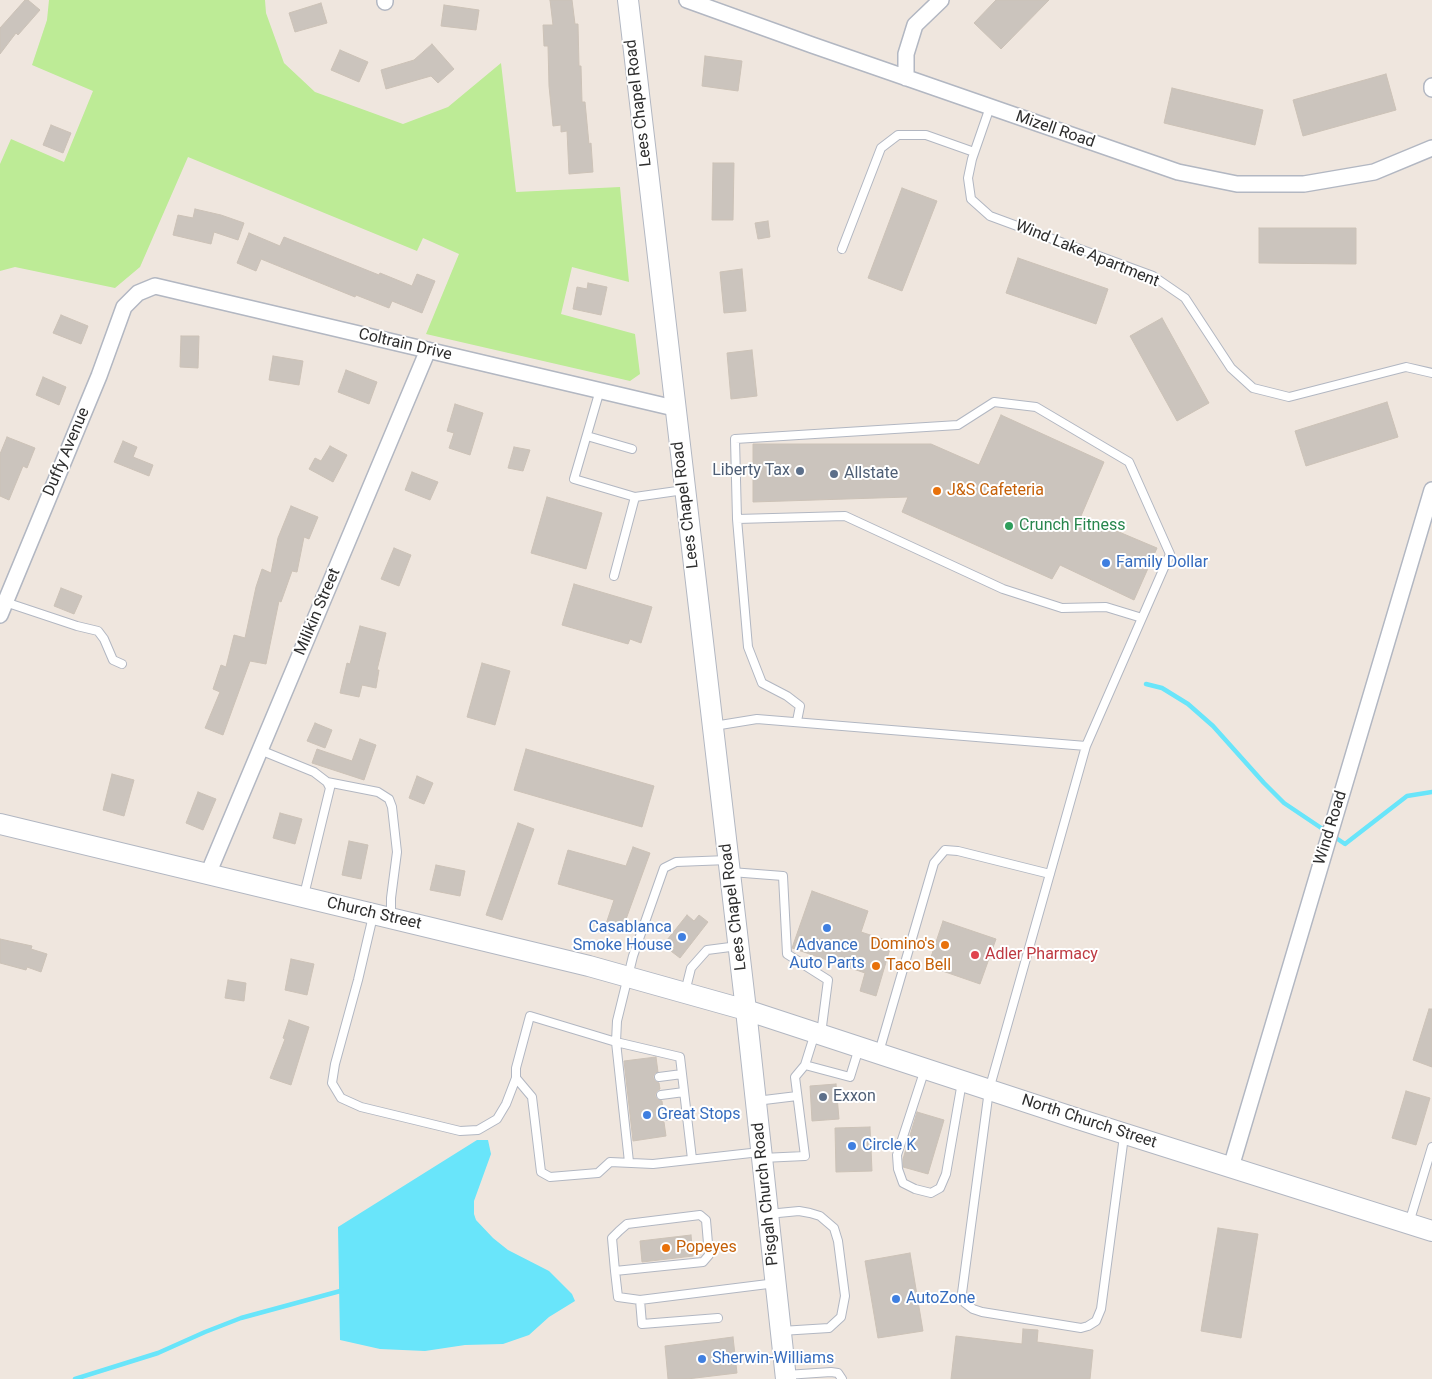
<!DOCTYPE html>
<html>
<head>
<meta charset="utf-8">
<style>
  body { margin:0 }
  canvas { display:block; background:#efe6de }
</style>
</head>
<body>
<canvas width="1432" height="1379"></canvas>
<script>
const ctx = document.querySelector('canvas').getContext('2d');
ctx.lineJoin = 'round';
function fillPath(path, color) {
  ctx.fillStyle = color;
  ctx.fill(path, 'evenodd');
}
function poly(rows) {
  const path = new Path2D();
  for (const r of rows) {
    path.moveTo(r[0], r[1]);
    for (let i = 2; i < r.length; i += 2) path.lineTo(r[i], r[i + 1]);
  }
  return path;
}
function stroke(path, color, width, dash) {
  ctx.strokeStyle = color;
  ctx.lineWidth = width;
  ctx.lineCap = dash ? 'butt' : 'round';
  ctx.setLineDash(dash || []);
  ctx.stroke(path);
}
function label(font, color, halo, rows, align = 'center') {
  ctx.font = font + ' Roboto,sans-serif';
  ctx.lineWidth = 4;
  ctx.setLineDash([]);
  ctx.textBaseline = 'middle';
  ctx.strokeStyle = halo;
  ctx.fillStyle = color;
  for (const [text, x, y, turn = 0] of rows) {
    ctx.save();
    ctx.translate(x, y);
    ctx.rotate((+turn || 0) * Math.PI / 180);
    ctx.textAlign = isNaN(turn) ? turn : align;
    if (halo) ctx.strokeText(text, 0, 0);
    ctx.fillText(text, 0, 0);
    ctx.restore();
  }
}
fillPath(poly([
  [49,0,265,0,266,13,284,63,315,92,403,124,448,107,501,63,516,192,620,187,629,282,572,267,561,314,635,334,640,374,630,381,426,334,459,254,423,238,417,251,188,157,140,267,115,288,15,267,0,271,0,164,11,139,64,162,93,91,32,65,47,20]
]), '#bdeb96');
fillPath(poly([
  [477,1140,488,1140,491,1154,474,1201,474,1214,476,1220,493,1238,508,1250,549,1271,572,1294,575,1301,549,1317,529,1335,503,1344,465,1345,425,1351,380,1349,340,1340,338,1227]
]), '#69e5fa');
stroke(poly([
  [1146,684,1162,688,1188,704,1213,726,1264,783,1284,803,1345,844,1407,796,1432,792],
  [75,1379,158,1353,205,1332,241,1318,344,1290]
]), '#69e5fa', 4.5);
const building = poly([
  [25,0,28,0,40,10,18,35,16,33,0,54,0,28,25,0],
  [550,0,572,0,575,24,578,24,579,66,581,66,582,102,585,102,589,144,591,143,593,172,569,174,567,131,561,132,561,125,553,126,549,86,548,46,544,46,543,25,553,25,550,0],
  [996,0,1049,0,1001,49,974,23,996,0],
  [321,3,327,23,295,32,289,13,321,3],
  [444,5,479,10,476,30,441,26,444,5],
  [432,44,454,69,438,83,431,76,386,89,381,70,414,60,432,44],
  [340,50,368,62,359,82,331,70,340,50],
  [705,56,742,61,738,91,702,86,705,56],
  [1386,74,1396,110,1303,136,1293,100,1386,74],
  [1172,88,1263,110,1255,145,1164,123,1172,88],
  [51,125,71,133,63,153,43,145,51,125],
  [713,163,734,163,733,220,712,220,713,163],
  [902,188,937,201,902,291,868,278,902,188],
  [195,209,221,215,244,223,238,240,214,232,211,244,173,235,178,215,193,218,195,209],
  [768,221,770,237,758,239,755,223,768,221],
  [1259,228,1356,228,1356,264,1259,263,1259,228],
  [249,233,280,246,284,237,379,275,380,273,412,286,417,274,435,281,422,313,392,301,389,308,356,295,355,297,261,259,256,271,237,263,249,233],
  [1018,258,1108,289,1096,324,1006,293,1018,258],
  [742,269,746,311,724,313,720,272,742,269],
  [588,283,607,287,601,315,573,309,577,287,587,289,588,283],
  [61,315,88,326,81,344,53,333,61,315],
  [1162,318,1209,403,1177,421,1130,336,1162,318],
  [181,336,199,336,198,368,180,367,181,336],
  [752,350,757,396,731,399,727,353,752,350],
  [273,356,303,361,299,385,269,380,273,356],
  [346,370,377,382,369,404,338,392,346,370],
  [43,377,66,387,59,405,36,395,43,377],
  [1387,402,1398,437,1306,466,1295,431,1387,402],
  [455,404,483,413,470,455,449,448,454,433,447,431,455,404],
  [1001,415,1104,462,1081,516,1157,548,1134,600,1060,565,1052,579,902,512,908,497,753,502,753,444,931,444,979,465,1001,415],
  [7,437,35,448,27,468,23,466,9,500,0,496,0,454,7,437],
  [123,441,137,447,133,457,153,465,149,476,114,462,123,441],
  [330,446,347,455,333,482,309,469,315,458,321,461,330,446],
  [514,447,530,450,523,471,508,468,514,447],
  [412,472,438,482,430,500,405,490,412,472],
  [547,497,602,513,586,569,531,553,547,497],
  [291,506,318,517,309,539,304,537,297,572,292,571,281,602,279,601,266,664,250,661,223,735,205,728,220,692,213,689,221,665,226,667,234,635,245,638,256,587,262,569,271,573,278,538,291,506],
  [394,548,411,555,399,586,381,579,394,548],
  [574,584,652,607,641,643,630,639,628,644,562,625,574,584],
  [61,588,82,596,74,614,54,606,61,588],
  [360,626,386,633,377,670,379,670,376,688,362,685,359,697,340,693,347,663,350,664,360,626],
  [482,663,510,671,495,725,467,717,482,663],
  [315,723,332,730,325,748,307,741,315,723],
  [360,739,376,745,364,780,312,763,317,749,352,761,360,739],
  [526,749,654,786,642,827,514,790,526,749],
  [112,774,134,780,124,816,103,810,112,774],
  [417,776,433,783,424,804,409,798,417,776],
  [198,792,216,799,203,830,186,823,198,792],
  [280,813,302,819,295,844,273,838,280,813],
  [518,823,534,829,502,920,486,915,518,823],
  [349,841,368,845,361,879,342,875,349,841],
  [633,847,650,853,621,933,605,927,614,900,558,884,568,850,626,866,633,847],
  [436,865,465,871,460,896,430,890,436,865],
  [812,891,868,911,861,932,892,942,876,996,860,991,865,973,792,948,812,891],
  [687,915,694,921,699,915,708,922,680,958,663,945,687,915],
  [943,921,996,939,980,984,928,966,943,921],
  [0,939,32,946,31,949,47,954,41,972,27,967,26,970,0,963,0,939],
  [291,959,314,964,307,995,285,990,291,959],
  [228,980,246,983,244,1001,225,998,228,980],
  [1429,1009,1432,1009,1432,1067,1413,1060,1429,1009],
  [289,1020,309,1027,291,1085,270,1078,285,1039,283,1038,289,1020],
  [656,1057,658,1072,655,1073,653,1077,655,1081,659,1083,660,1089,657,1091,655,1095,657,1099,662,1101,663,1110,658,1113,658,1117,660,1121,664,1122,666,1136,633,1141,624,1061,656,1057],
  [836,1084,839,1119,812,1121,810,1086,836,1084],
  [1406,1091,1430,1098,1416,1145,1392,1138,1406,1091],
  [917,1112,944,1120,928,1174,903,1167,903,1159,917,1112],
  [870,1127,872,1171,836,1172,835,1128,870,1127],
  [1218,1228,1258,1234,1241,1338,1201,1331,1218,1228],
  [691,1235,693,1256,642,1262,640,1241,691,1235],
  [910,1253,923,1331,878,1338,865,1261,910,1253],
  [1023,1329,1038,1330,1037,1342,1093,1350,1090,1379,951,1379,956,1336,1022,1344,1023,1329],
  [733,1337,737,1373,687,1379,668,1379,665,1346,733,1337]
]);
fillPath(building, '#cbc4bd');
stroke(building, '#ccc2b7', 1);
const lane = poly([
  [990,107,972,159,968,178,971,199,990,216,1153,276,1185,298,1231,368,1253,388,1289,397,1406,367,1432,373],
  [842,249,881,148,898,135,926,135,974,152],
  [600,390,574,479,635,497,684,490],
  [587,436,632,449],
  [737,519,845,516,1003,589,1062,608,1106,607,1142,618],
  [614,576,635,497],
  [5,602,77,626,98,631,104,639,113,660,122,664],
  [797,721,800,706,787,696,762,683,748,647,737,519,735,439,958,425,994,402,1036,407,1129,462,1170,554,1086,746],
  [714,726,757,719,1086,746,989,1090,962,1293,965,1303,973,1309,982,1312,1081,1328,1088,1326,1096,1321,1101,1309,1124,1136],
  [260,750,314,772,327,782,330,788,304,895],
  [327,782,378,792,389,799,392,807,397,852,391,898,391,916],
  [728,860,676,862,664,868,633,956,617,1021,616,1042,530,1016,516,1068,516,1078,532,1097,541,1172,550,1177,598,1173,610,1162,653,1164,760,1152],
  [731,872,783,876,787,954,828,980,821,1034],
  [373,916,358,980,335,1064,332,1083,341,1098,361,1107,460,1131,478,1130,497,1119,506,1104,516,1078],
  [685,992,691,968,707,950,738,946],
  [879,1052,934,863,945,850,958,851,1050,874],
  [805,1065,850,1077,859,1048],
  [925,1069,897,1155,898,1169,903,1183,915,1189,931,1193,940,1188,946,1174,962,1082],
  [659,1077,682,1074],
  [661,1095,684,1092],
  [756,1101,797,1096],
  [663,1116,687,1113],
  [762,1158,805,1156,795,1077,805,1065,815,1033],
  [629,1162,616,1042,680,1057,692,1159],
  [768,1214,799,1211,810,1213,820,1216,834,1228,838,1241,845,1296,841,1317,829,1328,781,1331],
  [1409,1223,1432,1147],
  [615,1271,703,1262,709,1255,706,1220,700,1215,627,1224,619,1231,612,1238,615,1271,618,1297,640,1300,776,1283],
  [640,1300,642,1324,718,1318],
  [786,1375,831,1372,838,1373,842,1379]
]);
const street = poly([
  [385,0,385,2],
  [687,0,812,45,1178,172,1237,184,1304,184,1374,172,1432,148],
  [906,78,906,54,915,25,941,0],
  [1432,86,1432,89],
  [0,615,99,376,124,307,138,293,155,286,674,408],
  [208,874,428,350],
  [1231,1167,1432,490]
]);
const secondary = poly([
  [628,0,746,1010,786,1379],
  [0,824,589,966,746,1010,1075,1118,1432,1231]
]);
stroke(lane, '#b2b7c2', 10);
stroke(street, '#b2b7c2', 18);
stroke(secondary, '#b2b7c2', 22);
stroke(lane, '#fff', 8);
stroke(street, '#fff', 15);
stroke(secondary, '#fff', 20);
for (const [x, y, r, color] of [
  [800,471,5,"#5c6f8a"],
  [834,474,5,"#5c6f8a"],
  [937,491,5,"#e8710a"],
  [1009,526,5,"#2e9e5b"],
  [1106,563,5,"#3f7fe0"],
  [827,928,5,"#3f7fe0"],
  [682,937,5,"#3f7fe0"],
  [945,945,5,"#e8710a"],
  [975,955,5,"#e0444e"],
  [876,966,5,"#e8710a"],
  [823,1097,5,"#5c6f8a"],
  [647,1115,5,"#3f7fe0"],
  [852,1146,5,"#3f7fe0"],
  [666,1248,5,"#e8710a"],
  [896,1299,5,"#3f7fe0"],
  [702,1359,5,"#3f7fe0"]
]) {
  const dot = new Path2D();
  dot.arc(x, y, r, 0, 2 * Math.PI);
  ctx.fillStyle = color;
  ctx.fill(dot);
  stroke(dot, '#fff', 2);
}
label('16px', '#2d2d2d', '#fff', [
  ["Lees Chapel Road",639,103,-97],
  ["Mizell Road",1055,130,19],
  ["Wind Lake Apartment",1087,254,22],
  ["Coltrain Drive",405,345,13],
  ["Duffy Avenue",67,452,-67],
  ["Lees Chapel Road",686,505,-97],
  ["Milikin Street",318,612,-67],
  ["Wind Road",1331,828,-73],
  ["Lees Chapel Road",734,907,-97],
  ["Church Street",374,914,13],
  ["North Church Street",1089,1122,18],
  ["Pisgah Church Road",766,1194,-96]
]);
label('16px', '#4e5e75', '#fff', [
  ["Liberty Tax",790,471,"right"],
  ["Allstate",844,474],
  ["Exxon",833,1097]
], 'left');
label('16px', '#c56008', '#fff', [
  ["J&S Cafeteria",947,491],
  ["Domino's",935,945,"right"],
  ["Taco Bell",886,966],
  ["Popeyes",676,1248]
], 'left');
label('16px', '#27864d', '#fff', [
  ["Crunch Fitness",1019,526]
], 'left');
label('16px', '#366cbe', '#fff', [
  ["Family Dollar",1116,563],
  ["Casablanca",672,928,"right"],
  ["Smoke House",672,946,"right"],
  ["Advance",827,946,"center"],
  ["Auto Parts",827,964,"center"],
  ["Great Stops",657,1115],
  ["Circle K",862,1146],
  ["AutoZone",906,1299],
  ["Sherwin-Williams",712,1359]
], 'left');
label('16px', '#be3a42', '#fff', [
  ["Adler Pharmacy",985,955]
], 'left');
</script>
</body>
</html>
